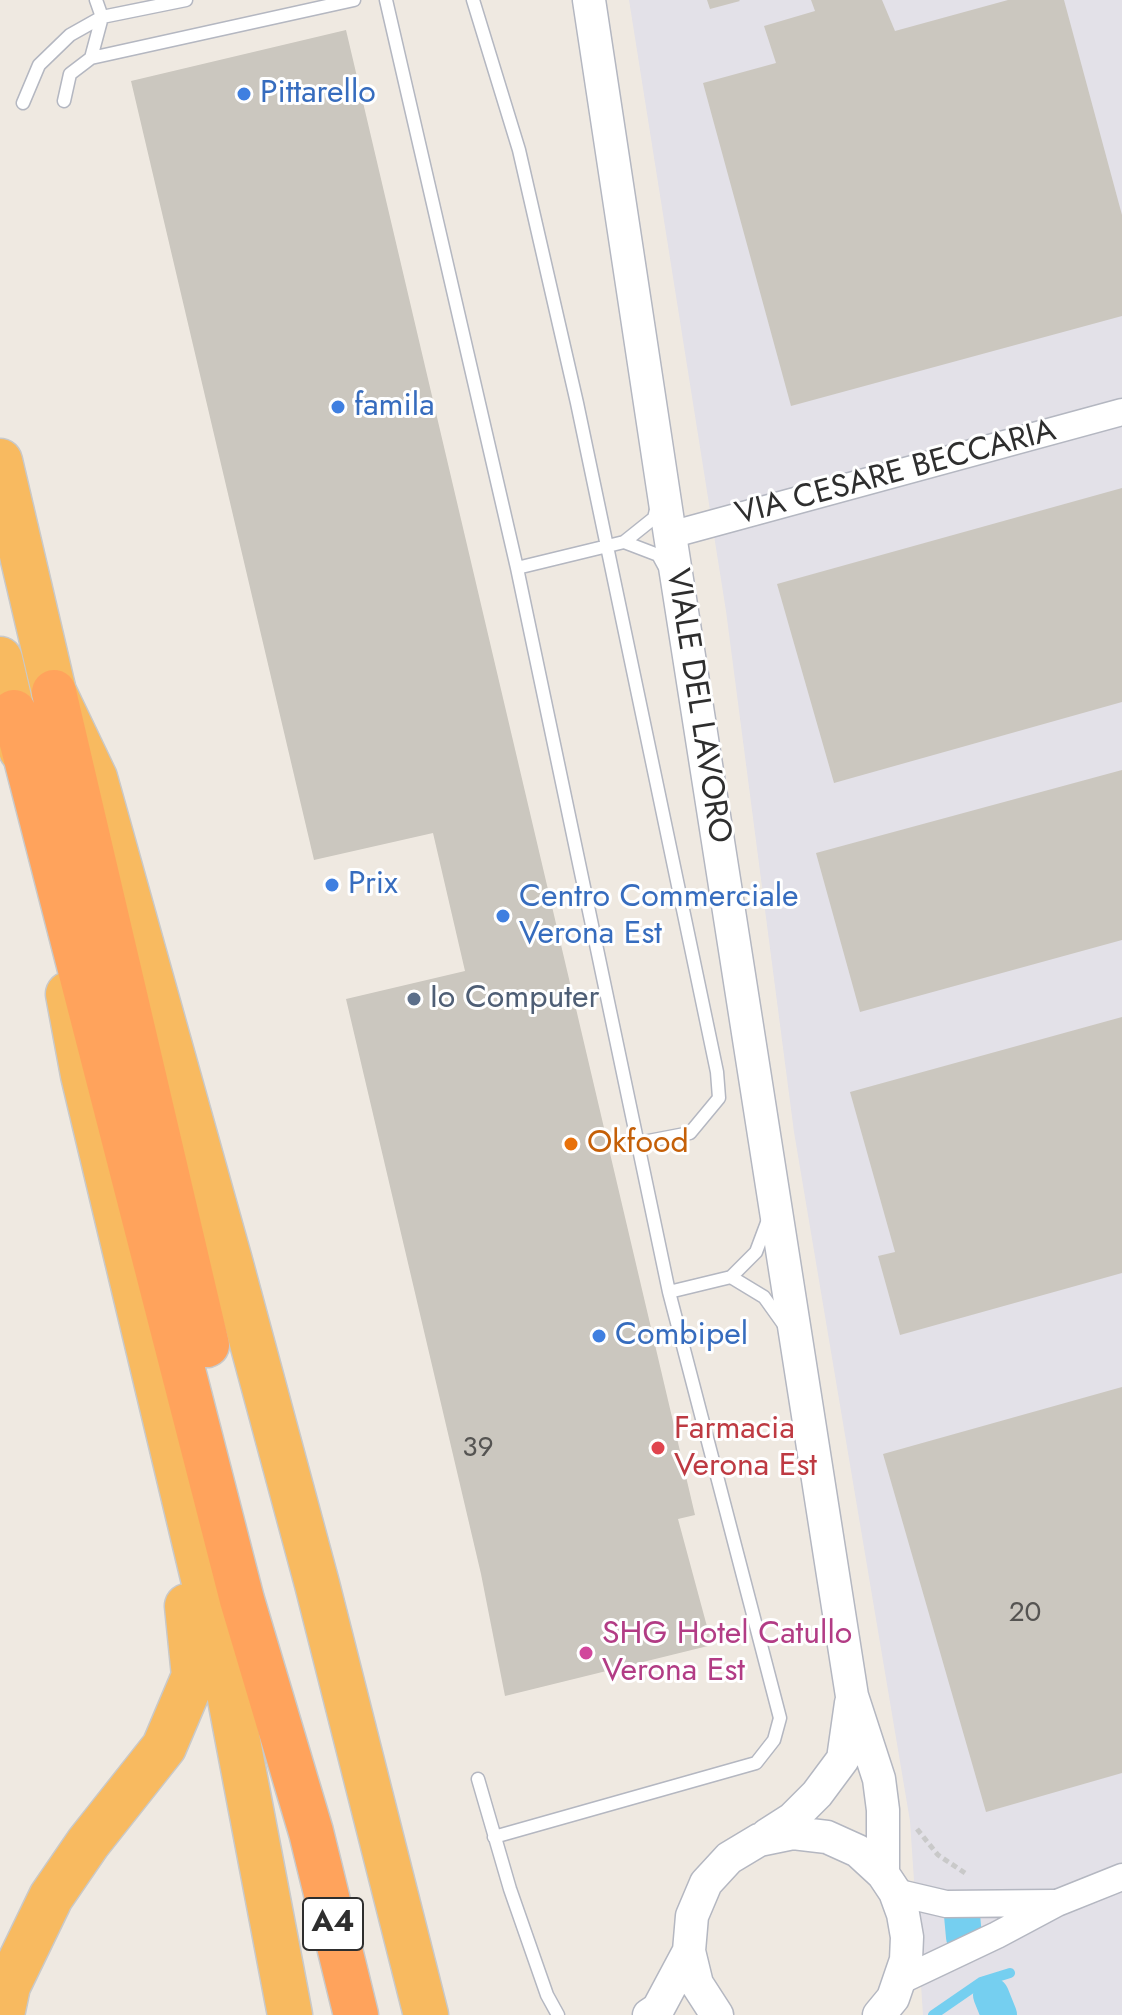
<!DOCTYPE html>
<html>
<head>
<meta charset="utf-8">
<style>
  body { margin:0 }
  canvas { display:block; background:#efe9e1 }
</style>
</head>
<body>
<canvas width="1122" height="2015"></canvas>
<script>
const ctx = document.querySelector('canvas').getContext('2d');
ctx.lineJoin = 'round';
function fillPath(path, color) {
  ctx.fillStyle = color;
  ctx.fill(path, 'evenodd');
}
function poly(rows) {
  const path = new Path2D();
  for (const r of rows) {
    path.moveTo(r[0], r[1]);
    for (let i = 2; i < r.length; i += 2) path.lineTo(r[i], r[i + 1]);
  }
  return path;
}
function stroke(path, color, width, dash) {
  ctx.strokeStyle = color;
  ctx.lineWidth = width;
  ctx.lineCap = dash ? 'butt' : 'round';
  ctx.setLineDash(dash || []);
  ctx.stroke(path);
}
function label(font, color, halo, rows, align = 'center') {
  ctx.font = font + ' Jost,sans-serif';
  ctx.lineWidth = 6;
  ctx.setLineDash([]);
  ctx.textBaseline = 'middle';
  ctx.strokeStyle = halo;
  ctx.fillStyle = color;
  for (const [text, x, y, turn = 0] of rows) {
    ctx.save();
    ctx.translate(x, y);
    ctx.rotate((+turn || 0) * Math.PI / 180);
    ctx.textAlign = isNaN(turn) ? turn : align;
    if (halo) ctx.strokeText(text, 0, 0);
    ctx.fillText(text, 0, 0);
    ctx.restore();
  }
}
fillPath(poly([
  [629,0,1122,0,1122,2015,923,2015,910,1821,794,1132,726,611]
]), '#e3e1e8');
stroke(poly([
  [933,2015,981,1982,1010,1973]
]), '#75cff0', 10);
stroke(poly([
  [962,1915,964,1937],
  [991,1995,999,2015]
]), '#75cff0', 36);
fillPath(poly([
  [707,0,739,0,740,1,710,9],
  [811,0,882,0,895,31,1008,0,1064,0,1122,215,1122,316,791,406,703,83,776,63,764,26,815,11],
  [346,30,695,1515,678,1519,712,1645,505,1696,481,1574,346,999,465,971,433,833,314,860,131,81],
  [1122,488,1122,702,834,783,777,584],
  [1122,770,1122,940,860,1012,816,853],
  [1122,1017,1122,1273,900,1335,878,1256,895,1252,850,1092],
  [1122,1387,1122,1773,986,1812,883,1454]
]), '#cbc7bf');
const service = poly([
  [386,0,517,568,669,1292,780,1718,774,1740,756,1763,494,1837],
  [473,0,519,150,577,403,717,1072,719,1098,690,1133,638,1143],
  [91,58,102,17,96,0],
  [64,101,70,74,91,58,354,0],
  [23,103,39,65,70,35,102,17,186,0],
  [624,542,658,555,664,566],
  [517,568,624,542,654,518,657,506],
  [731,1277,764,1297,784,1325],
  [669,1292,731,1277,756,1252,768,1220],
  [478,1779,510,1889,547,1995,558,2015]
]);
const minor = poly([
  [670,535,1122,412],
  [895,1892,946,1904,1054,1903],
  [900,1981,997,1935,1057,1903,1122,1877]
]);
const tertiary = poly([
  [589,0,670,535,852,1696,879,1779,883,1810,883,1874],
  [767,1835,792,1819,817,1794,843,1759,851,1703],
  [649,2015,658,2009,689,1951],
  [717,2015,697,1984,689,1951,692,1916,706,1883,729,1858,759,1840,793,1833,827,1837,858,1851,883,1874,895,1892,903,1914,907,1937,906,1960,893,1998,879,2015]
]);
const trunk = poly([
  [0,461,54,692,95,778,230,1261,317,1584,426,2015],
  [0,659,21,750],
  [68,994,83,1075,223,1662,290,2015],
  [2,2015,8,1986,51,1897,88,1843,164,1747,194,1676,187,1606]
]);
const motorway = poly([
  [54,692,207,1345],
  [14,712,242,1600,311,1832,356,2015]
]);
stroke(service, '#b4b7c1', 15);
stroke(minor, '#b4b7c1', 29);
stroke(tertiary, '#b4b7c1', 35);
stroke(trunk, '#c9c9c9', 47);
stroke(motorway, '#c9c9c9', 47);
stroke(poly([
  [917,1829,938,1855,965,1873]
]), '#c9c9c9', 5, [6, 4]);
stroke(service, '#fff', 12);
stroke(minor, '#fff', 26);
stroke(tertiary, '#fff', 32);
stroke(trunk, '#f8ba60', 44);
stroke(motorway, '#ffa35c', 44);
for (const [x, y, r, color] of [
  [244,94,8,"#3f7fe0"],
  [338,407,8,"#3f7fe0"],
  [332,885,8,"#3f7fe0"],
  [503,916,8,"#3f7fe0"],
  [414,999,8,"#5c6f8a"],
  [571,1144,8,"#e8710a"],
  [599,1336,8,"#3f7fe0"],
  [658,1448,8,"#e0444e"],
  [586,1653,8,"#d1479c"]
]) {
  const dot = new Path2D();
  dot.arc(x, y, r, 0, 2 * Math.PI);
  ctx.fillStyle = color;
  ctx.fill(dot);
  stroke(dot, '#fff', 3);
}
label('28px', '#555452', null, [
  ["39",478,1449],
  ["20",1025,1614]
]);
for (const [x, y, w] of [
  [333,1924,60]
]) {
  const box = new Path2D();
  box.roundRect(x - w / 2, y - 26, w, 52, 6);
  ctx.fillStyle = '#fff';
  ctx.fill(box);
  stroke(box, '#2e2e2e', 2);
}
label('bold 30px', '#2e2e2e', null, [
  ["A4",333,1924]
]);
label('32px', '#366cbe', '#fff', [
  ["Pittarello",260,94],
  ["famila",354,407],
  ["Prix",348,885],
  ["Centro Commerciale",519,898],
  ["Verona Est",519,935],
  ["Combipel",615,1336]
], 'left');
label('32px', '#2e2e2e', '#fff', [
  ["VIA CESARE BECCARIA",896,474,-15],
  ["VIALE DEL LAVORO",697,706,81]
]);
label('32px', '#4e5e75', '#fff', [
  ["Io Computer",430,999]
], 'left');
label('32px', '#c56008', '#fff', [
  ["Okfood",587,1144]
], 'left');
label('32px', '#be3a42', '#fff', [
  ["Farmacia",674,1430],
  ["Verona Est",674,1467]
], 'left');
label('32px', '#b23c85', '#fff', [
  ["SHG Hotel Catullo",602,1635],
  ["Verona Est",602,1672]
], 'left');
</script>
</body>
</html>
